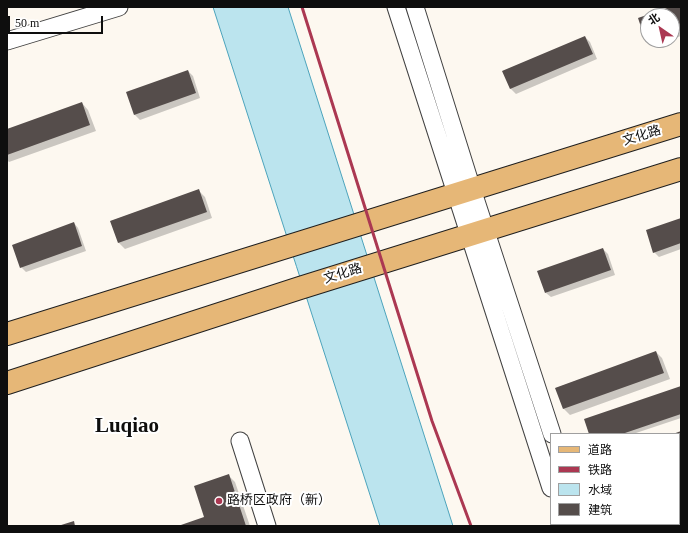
<!DOCTYPE html>
<html>
<head>
<meta charset="utf-8">
<style>
  body { margin:0 }
  #map { position:relative; width:688px; height:533px; overflow:hidden; background:#fdf8f0; font-family:"Times New Roman","Noto Sans SC",serif }
  canvas { display:block }
  .frame { position:absolute; inset:0; border:8px solid #0e0e0e; pointer-events:none }
  .legend { position:absolute; left:550px; top:433px; width:130px; height:92px; box-sizing:border-box; background:#fff; border:1px solid #9f9f9f; margin:0; padding:5px 7px; list-style:none; font-size:12px; color:#0e0e0e }
  .legend li { display:flex; align-items:center; gap:8px; height:20px }
  .legend b { width:20px; border:1px solid #9f9f9f }
  .north { position:absolute; left:640px; top:8px; width:40px; height:40px; box-sizing:border-box; background:#fff; border:1px solid #9f9f9f; border-radius:50%; rotate:326deg; font-size:11px; font-weight:700; line-height:16px; text-align:center; color:#0e0e0e }
  .north::after { content:''; display:block; margin:auto; width:14px; height:18px; background:#ab3852; clip-path:polygon(50% 0,100% 100%,50% 72%,0 100%) }
  .scale { position:absolute; left:8px; top:16px; width:95px; height:18px; box-sizing:border-box; border:2px solid #0e0e0e; border-top:0; padding-left:5px; font-size:12px; line-height:14px; white-space:nowrap; color:#0e0e0e; -webkit-text-stroke:3px #fff; paint-order:stroke }
</style>
</head>
<body>
<div id="map">
<canvas width="688" height="533"></canvas>
<div class="frame"></div>
<ul class="legend">
<li><b style="height:5px;background:#e6b777"></b>道路</li>
<li><b style="height:5px;background:#ab3852"></b>铁路</li>
<li><b style="height:11px;background:#bbe4ee"></b>水域</li>
<li><b style="height:11px;background:#554d4b"></b>建筑</li>
</ul>
<div class="north">北</div>
<div class="scale">50 m</div>
</div>
<script>
const ctx = document.querySelector('canvas').getContext('2d');
ctx.lineJoin = 'round';
function fillPath(path, color) {
  ctx.fillStyle = color;
  ctx.fill(path, 'evenodd');
}
function poly(rows) {
  const path = new Path2D();
  for (const r of rows) {
    path.moveTo(r[0], r[1]);
    for (let i = 2; i < r.length; i += 2) path.lineTo(r[i], r[i + 1]);
  }
  return path;
}
function stroke(path, color, width, dash) {
  ctx.strokeStyle = color;
  ctx.lineWidth = width;
  ctx.lineCap = dash ? 'butt' : 'round';
  ctx.setLineDash(dash || []);
  ctx.stroke(path);
}
function label(font, color, halo, rows, align = 'center') {
  ctx.font = font + ' "Times New Roman","Noto Sans SC",serif';
  ctx.lineWidth = 4;
  ctx.setLineDash([]);
  ctx.textBaseline = 'middle';
  ctx.strokeStyle = halo;
  ctx.fillStyle = color;
  for (const [text, x, y, turn = 0] of rows) {
    ctx.save();
    ctx.translate(x, y);
    ctx.rotate((+turn || 0) * Math.PI / 180);
    ctx.textAlign = isNaN(turn) ? turn : align;
    if (halo) ctx.strokeText(text, 0, 0);
    ctx.fillText(text, 0, 0);
    ctx.restore();
  }
}
const water = poly([
  [213,7,288,7,453,526,380,526,213,7]
]);
fillPath(water, '#bbe4ee');
stroke(water, '#4ca3bb', 1);
fillPath(poly([
  [673,7,681,7,681,36,672,39,672,16,648,16,648,40,669,40,651,46,647,41,639,18],
  [585,37,590,42,597,59,516,94,511,89,503,71],
  [188,71,193,76,200,98,140,120,135,115,127,93],
  [82,103,88,110,96,131,9,162,7,160,7,130],
  [198,190,205,197,212,218,125,249,119,243,111,221],
  [681,219,681,249,659,257,654,252],
  [74,223,78,228,86,251,26,272,21,267],
  [603,249,608,254,615,275,551,297,546,293],
  [656,352,662,358,670,379,570,415,564,409,556,388],
  [681,388,681,418,633,434,590,434],
  [681,432,681,462,679,463,679,434,675,434],
  [229,476,235,482,250,526,180,526,206,518],
  [601,524,637,524,631,526,602,526]
]), '#0003');
fillPath(poly([
  [670,7,681,7,681,30,672,33,672,16,648,16,648,41,646,42,638,18],
  [585,36,593,54,510,89,502,71],
  [188,70,196,93,134,115,126,92],
  [82,102,90,125,7,155,7,129],
  [199,189,207,212,118,243,110,221],
  [681,218,681,243,653,253,646,230],
  [74,222,82,246,20,268,12,245],
  [603,248,611,270,545,293,537,271],
  [656,351,664,373,563,409,555,388],
  [681,386,681,414,622,434,589,434,584,419],
  [681,431,681,458,679,459,679,434,673,434],
  [229,474,246,526,178,526,204,517,194,486],
  [679,478,681,478,681,505,679,506],
  [74,521,75,526,58,526],
  [600,524,625,524,620,526,601,526]
]), '#554d4b');
const minor = poly([
  [396,7,551,488],
  [415,7,472,189,552,434],
  [7,41,119,7],
  [240,441,267,526],
  [563,524,563,526],
  [582,524,582,526]
]);
const major = poly([
  [7,334,681,124],
  [7,383,300,288,681,169]
]);
stroke(minor, '#414141', 19);
stroke(major, '#1f1f1f', 24);
stroke(minor, '#fff', 17);
stroke(major, '#e6b777', 22);
stroke(poly([
  [302,7,432,421,471,526]
]), '#ab3852', 3);
for (const [x, y, r, color] of [
  [219,501,4,"#ab3852"]
]) {
  const dot = new Path2D();
  dot.arc(x, y, r, 0, 2 * Math.PI);
  ctx.fillStyle = color;
  ctx.fill(dot);
  stroke(dot, '#fff', 1.5);
}
label('13px', '#0e0e0e', '#fff', [
  ["文化路",642,136,-17],
  ["文化路",343,274,-17]
]);
label('13px', '#0e0e0e', '#fff', [
  ["路桥区政府（新）",227,501]
], 'left');
label('bold 21px', '#0e0e0e', '#fff', [
  ["Luqiao",127,427]
]);
</script>
</body>
</html>
